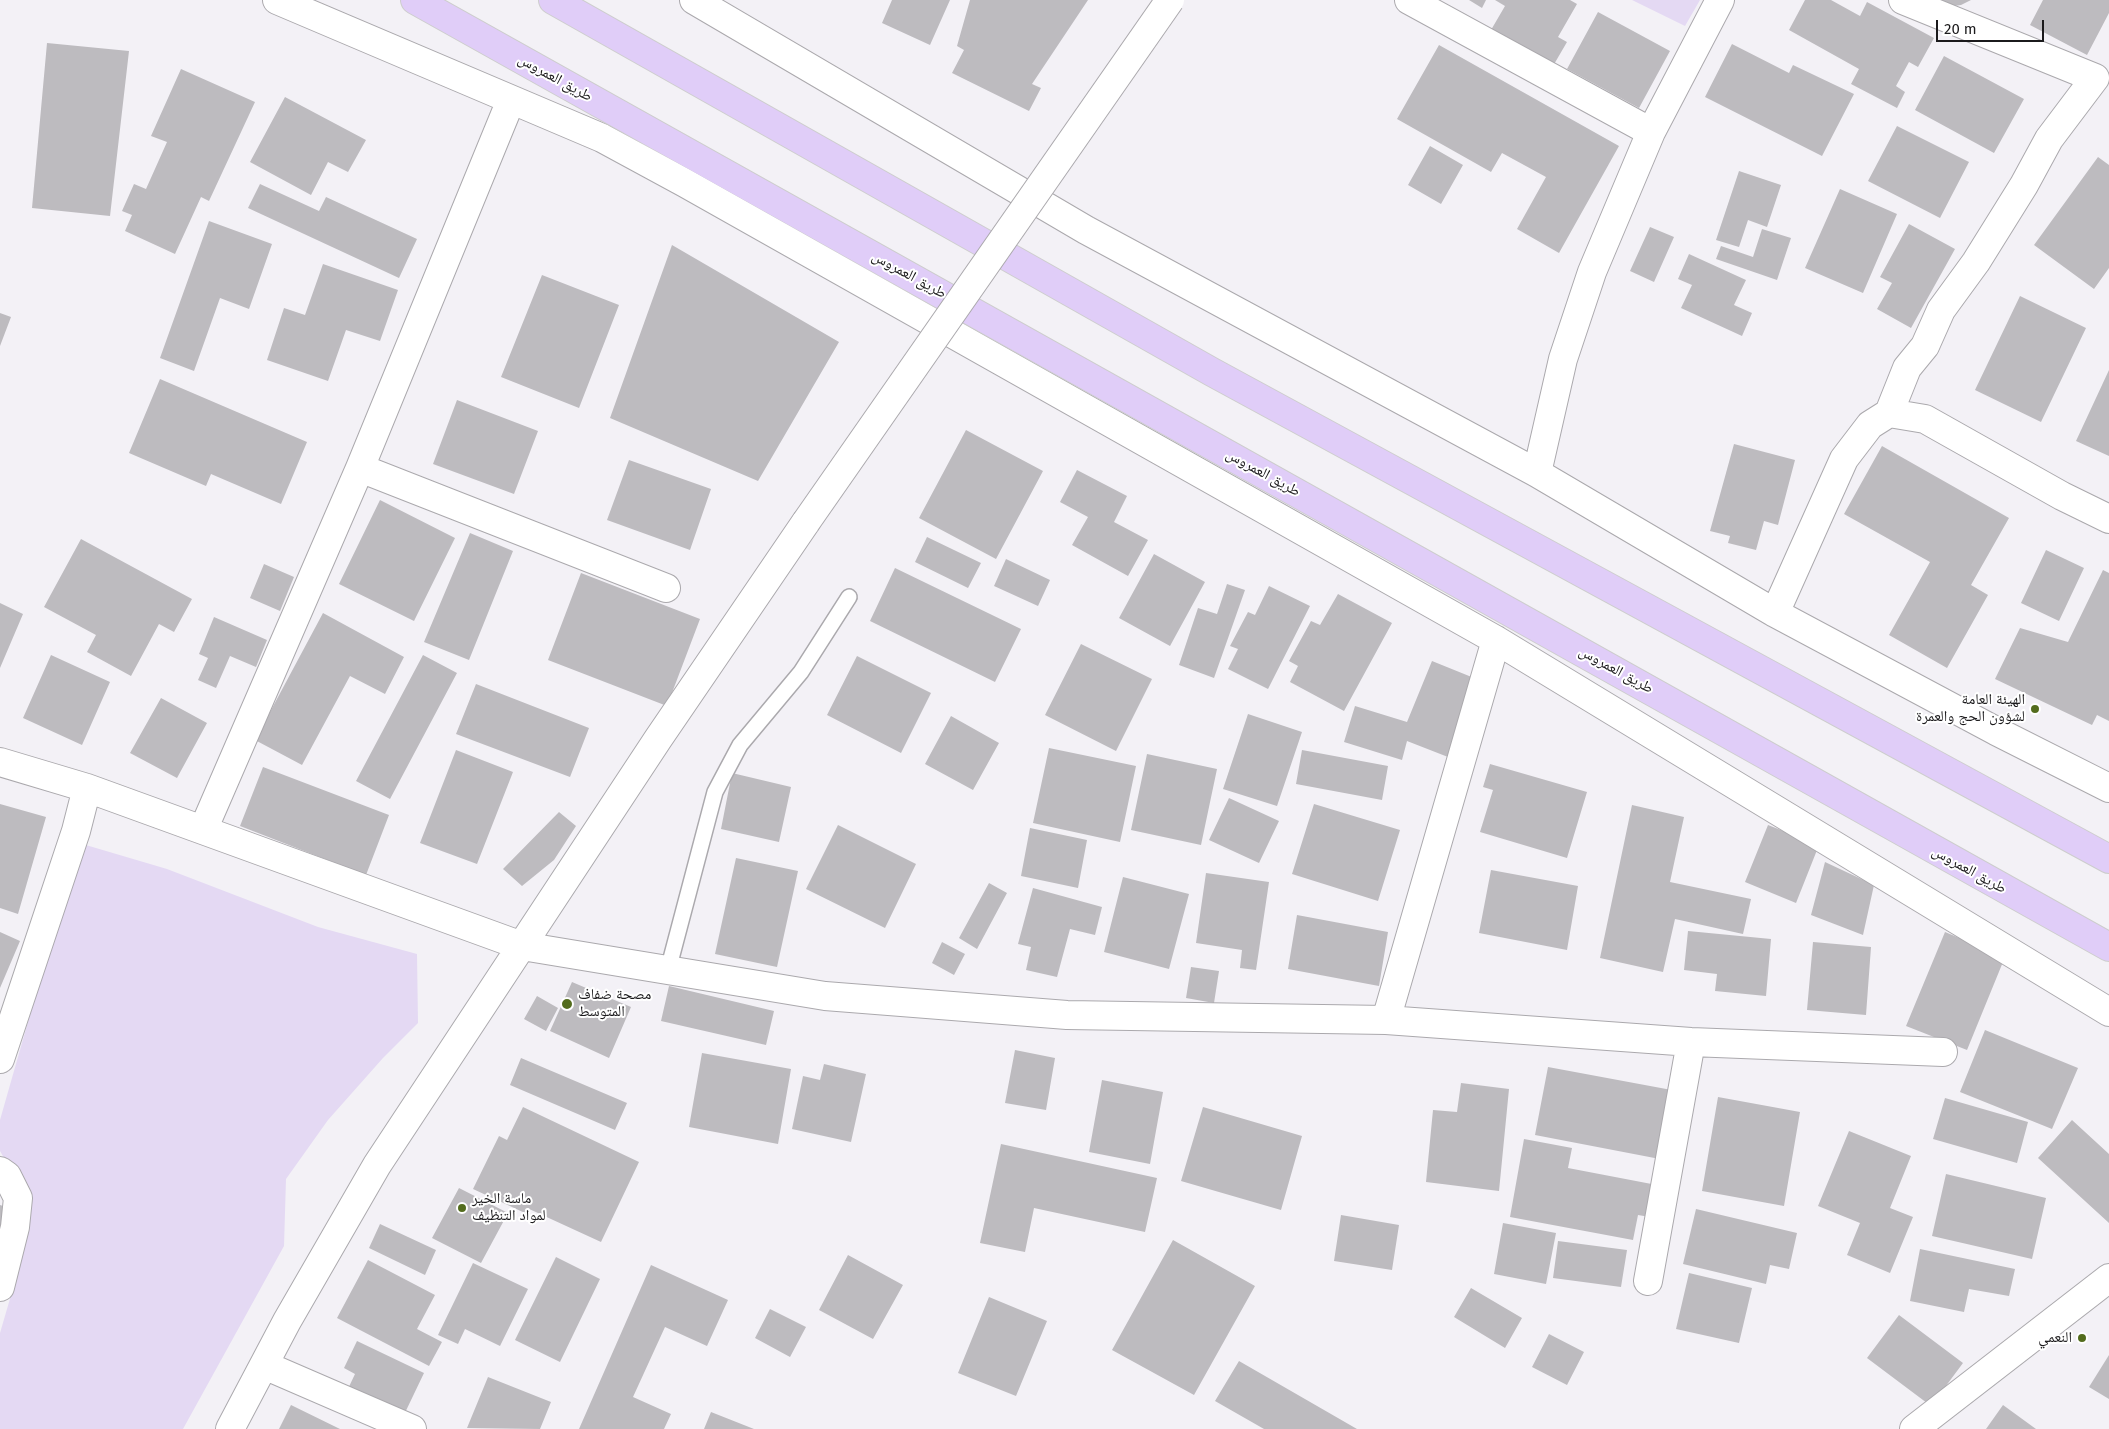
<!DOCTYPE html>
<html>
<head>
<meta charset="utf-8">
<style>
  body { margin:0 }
  #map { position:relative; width:2109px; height:1429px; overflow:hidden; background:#f3f1f6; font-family:"Fira Sans",sans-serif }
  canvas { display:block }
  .scale { position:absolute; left:1936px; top:20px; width:108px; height:22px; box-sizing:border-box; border:2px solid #1b1a1c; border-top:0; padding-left:6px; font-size:15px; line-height:18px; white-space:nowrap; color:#1b1a1c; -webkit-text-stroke:4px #fff; paint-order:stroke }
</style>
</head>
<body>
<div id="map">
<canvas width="2109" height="1429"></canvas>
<div class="scale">20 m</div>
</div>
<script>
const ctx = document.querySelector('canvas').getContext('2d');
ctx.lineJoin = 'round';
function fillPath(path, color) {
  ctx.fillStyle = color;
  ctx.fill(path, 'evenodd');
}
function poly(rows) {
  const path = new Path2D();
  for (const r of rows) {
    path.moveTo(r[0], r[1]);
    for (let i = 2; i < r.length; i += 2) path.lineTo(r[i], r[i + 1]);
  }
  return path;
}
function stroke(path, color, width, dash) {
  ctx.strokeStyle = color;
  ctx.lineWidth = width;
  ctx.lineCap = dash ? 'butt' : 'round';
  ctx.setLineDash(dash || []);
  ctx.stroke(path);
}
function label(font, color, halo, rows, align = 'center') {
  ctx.font = font + ' "Fira Sans","Noto Naskh Arabic",sans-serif';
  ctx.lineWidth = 4;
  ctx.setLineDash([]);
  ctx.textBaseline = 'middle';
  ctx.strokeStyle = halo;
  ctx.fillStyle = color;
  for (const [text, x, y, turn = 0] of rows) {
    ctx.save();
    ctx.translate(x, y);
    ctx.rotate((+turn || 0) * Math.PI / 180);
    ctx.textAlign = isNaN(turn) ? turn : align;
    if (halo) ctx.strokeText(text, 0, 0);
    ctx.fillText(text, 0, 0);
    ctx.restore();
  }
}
fillPath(poly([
  [1632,0,1700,0,1685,26],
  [79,843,167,869,318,927,417,954,418,1023,383,1058,328,1120,286,1179,284,1246,183,1429,0,1429,0,1333,14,1285,27,1198,0,1151,0,1120]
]), '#e4d9f3');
fillPath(poly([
  [892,0,950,0,930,45,882,23],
  [970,0,1088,0,1032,84,1041,88,1029,111,952,73,964,50,957,46],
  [1469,0,1486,0,1482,8],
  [1495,0,1570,0,1577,4,1558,37,1567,42,1553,66,1491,30,1505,6],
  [1805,0,1831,0,1860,16,1867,2,1934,38,1918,67,1909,62,1896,86,1905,92,1897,108,1851,84,1859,69,1789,30],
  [1918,0,1971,0,1961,5,1947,7],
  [2043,0,2109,0,2109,13,2087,55,2030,25],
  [1598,12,1670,51,1639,108,1567,69],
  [47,43,129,51,110,216,32,208],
  [1732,44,1789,73,1793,65,1854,94,1822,156,1705,97],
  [1439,45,1619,146,1559,253,1517,229,1546,177,1502,153,1491,172,1397,119],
  [1944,56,2024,99,1994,153,1915,110],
  [181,69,255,102,209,201,201,197,175,254,125,231,132,215,122,211,134,184,146,189,167,142,151,136],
  [285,97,366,140,348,172,328,162,311,195,250,162],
  [1897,126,1969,162,1940,218,1868,181],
  [1430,146,1463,165,1441,204,1408,185],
  [2098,157,2109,165,2109,268,2094,289,2034,245],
  [1739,171,1781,185,1767,227,1748,220,1739,247,1716,240],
  [260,184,319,211,326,197,417,239,399,278,248,208],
  [1840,189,1897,214,1863,293,1805,268],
  [209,221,272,244,249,309,220,298,194,371,160,358],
  [1909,224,1955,249,1911,328,1877,309,1892,283,1880,277],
  [1650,227,1674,237,1654,282,1630,271],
  [1762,229,1791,238,1777,280,1716,259,1721,246,1753,257],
  [672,245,839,342,758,481,610,418],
  [1689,254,1746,280,1734,305,1752,313,1742,336,1681,308,1692,285,1678,279],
  [323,264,398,290,380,341,346,330,328,381,267,360,284,308,305,315],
  [542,275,619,305,579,408,501,377],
  [2020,296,2086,328,2041,422,1975,390],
  [0,313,11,317,0,346],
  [2109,370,2109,456,2076,441],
  [160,379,307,442,281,504,211,474,206,486,129,453],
  [457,400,538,431,514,494,433,464],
  [966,430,1043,471,996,559,919,518],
  [1734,444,1795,460,1778,525,1764,521,1756,550,1728,543,1730,536,1710,531],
  [1882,446,2009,518,1971,585,1988,595,1947,668,1889,635,1930,562,1844,514],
  [629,460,711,489,690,550,607,520],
  [1077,470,1127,496,1114,522,1148,540,1128,576,1072,545,1088,517,1060,502],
  [380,500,455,538,414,621,339,584],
  [470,533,513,551,469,660,424,642],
  [927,537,981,563,968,588,915,562],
  [81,539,192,599,174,632,159,624,131,676,87,652,96,635,44,607],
  [2046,550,2084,568,2059,621,2021,603],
  [1154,554,1205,582,1170,646,1119,618],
  [1006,559,1050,580,1038,606,994,586],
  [264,564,294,577,280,611,250,598],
  [895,568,1021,629,995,682,870,621],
  [2103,570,2109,573,2109,721,2097,715,2092,725,1995,679,2020,628,2068,642],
  [581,573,700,619,667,706,548,660],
  [1227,584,1245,590,1214,678,1179,665,1198,608,1217,614],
  [1269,586,1310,606,1268,689,1228,669,1238,649,1230,646,1248,612,1255,615],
  [1338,594,1392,623,1344,711,1290,682,1298,666,1289,661,1311,621,1320,625],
  [0,603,23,614,0,668],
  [323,613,404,657,385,694,350,676,302,765,255,740],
  [214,617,267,640,256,667,230,656,216,688,198,680,208,658,199,654],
  [1081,644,1152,679,1116,751,1045,715],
  [51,655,110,682,82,745,23,718],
  [423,655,457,673,390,799,356,781],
  [857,656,931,693,901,753,827,715],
  [1432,661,1479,680,1448,757,1407,741,1402,760,1344,742,1355,706,1407,722],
  [476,684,589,728,570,777,456,734],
  [161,698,207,723,177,778,130,753],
  [1248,714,1302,732,1277,806,1223,789],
  [951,716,999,743,973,790,925,764],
  [1049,748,1136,766,1120,842,1033,823],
  [456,750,513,772,477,864,420,843],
  [1302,750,1388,766,1382,800,1296,784],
  [1147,754,1217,769,1201,845,1131,830],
  [1490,764,1587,792,1567,858,1480,832,1493,790,1483,787],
  [263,767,389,815,366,875,240,826],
  [732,773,791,787,779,842,721,829],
  [1229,798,1279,821,1259,863,1209,840],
  [0,804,46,817,18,914,0,908],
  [1314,804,1400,830,1378,901,1292,874],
  [1632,805,1684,817,1670,882,1751,899,1743,934,1675,919,1663,972,1600,958],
  [559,812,576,826,554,860,522,886,503,869],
  [838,825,916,864,885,928,806,889],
  [1768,825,1819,845,1796,903,1745,882],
  [1030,828,1087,840,1078,888,1021,876],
  [736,858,798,871,777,967,715,954],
  [1825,862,1874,885,1863,935,1811,915],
  [1491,870,1578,886,1567,950,1479,933],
  [1206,873,1269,882,1256,970,1240,968,1242,950,1196,943],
  [1123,877,1189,894,1169,969,1104,952],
  [989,883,1007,893,977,949,959,938],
  [1033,888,1102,907,1095,935,1070,929,1057,977,1026,970,1031,947,1018,944],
  [1297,915,1388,932,1379,986,1288,969],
  [1688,931,1771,939,1766,996,1715,991,1717,974,1684,970],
  [0,932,20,941,0,988],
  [1945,932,2005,957,1967,1050,1906,1026],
  [942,942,965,954,954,975,932,963],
  [1813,942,1871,947,1866,1015,1807,1010],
  [1191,967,1219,971,1214,1003,1186,998],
  [572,982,631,1007,609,1058,550,1031],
  [669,986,774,1011,766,1045,661,1021],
  [537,996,558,1008,546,1031,524,1019],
  [1985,1030,2078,1068,2052,1129,1960,1092],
  [1015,1050,1055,1058,1046,1110,1005,1103],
  [702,1053,791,1069,778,1144,689,1127],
  [521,1058,627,1103,615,1130,510,1085],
  [824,1064,866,1074,851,1142,792,1129,803,1076,820,1080],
  [1548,1067,1677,1091,1665,1160,1535,1135],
  [1102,1080,1163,1092,1150,1164,1089,1152],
  [1461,1083,1509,1089,1499,1191,1426,1182,1433,1110,1457,1112],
  [1718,1097,1800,1112,1784,1206,1702,1191],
  [1945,1098,2028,1122,2017,1163,1933,1139],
  [523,1107,639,1162,601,1242,527,1208,525,1213,473,1189,499,1136,507,1140],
  [1203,1107,1302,1136,1281,1210,1181,1181],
  [2072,1120,2109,1154,2109,1223,2038,1158],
  [1849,1131,1911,1156,1890,1208,1913,1217,1890,1273,1847,1255,1860,1223,1818,1206],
  [1524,1139,1572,1148,1568,1168,1662,1186,1656,1218,1638,1215,1633,1240,1510,1217],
  [1001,1144,1157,1178,1145,1232,1034,1208,1025,1252,980,1243],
  [1946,1174,2046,1198,2032,1259,1932,1236],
  [459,1188,508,1213,481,1263,432,1238],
  [0,1205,9,1208,0,1237],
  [1696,1209,1797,1233,1789,1269,1770,1265,1766,1284,1683,1264],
  [1341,1215,1399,1225,1392,1270,1334,1261],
  [1503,1223,1556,1233,1546,1284,1494,1274],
  [380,1224,436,1250,425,1275,369,1248],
  [1173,1240,1255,1286,1194,1395,1112,1350],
  [1558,1241,1627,1250,1621,1287,1553,1278],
  [1920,1249,2015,1269,2009,1296,1969,1289,1964,1312,1910,1301],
  [848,1255,903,1285,873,1339,819,1310],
  [556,1257,600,1279,560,1362,515,1340],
  [368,1260,435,1295,417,1329,442,1342,429,1366,337,1318],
  [473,1263,528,1289,500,1346,465,1329,458,1344,438,1335],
  [651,1265,728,1300,707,1346,665,1327,633,1397,671,1414,664,1429,579,1429],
  [1689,1273,1752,1288,1739,1343,1676,1329],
  [1471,1288,1522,1318,1505,1348,1454,1317],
  [989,1297,1047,1321,1016,1396,958,1373],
  [770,1309,806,1327,790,1357,755,1338],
  [1899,1315,1963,1363,1931,1406,1867,1358],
  [1549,1334,1584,1352,1567,1385,1532,1367],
  [357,1341,424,1373,402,1419,346,1393,355,1374,344,1368],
  [2109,1355,2109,1399,2089,1387],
  [1239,1361,1357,1429,1264,1429,1215,1401],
  [488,1377,551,1402,540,1429,467,1428],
  [291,1405,340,1429,279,1429],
  [2003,1405,2036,1429,1986,1429],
  [711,1412,754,1429,704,1429]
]), '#bdbbbf');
const lane = poly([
  [668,970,715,792,740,745,801,672,849,597]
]);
const street = poly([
  [277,0,602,138,685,183,1496,640,2109,1012],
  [694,0,1086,230,1537,473,1775,613,1996,731,2109,788],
  [1409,0,1651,132],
  [1903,0,2095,78,2049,139,2024,185,1976,262,1941,310,1925,346,1907,368,1889,413,1925,419,2062,496,2109,519],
  [360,468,666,588],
  [1537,473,1563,359,1592,272,1651,132,1720,0],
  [1775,613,1844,459,1870,425,1889,413],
  [0,762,87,788,522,946,825,996,1067,1015,1386,1020,1691,1042,1943,1052],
  [203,830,360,468,511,100],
  [1386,1020,1496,640],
  [0,1059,76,831,87,788],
  [0,1171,7,1176,18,1198,15,1227,0,1287],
  [1648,1281,1691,1042],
  [264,1365,412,1429],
  [230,1429,287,1321,377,1165,658,739,806,522],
  [1914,1429,2109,1278]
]);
const primary = poly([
  [415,0,2109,947],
  [553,0,1212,372,2109,859]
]);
stroke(lane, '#aba9ad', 18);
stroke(street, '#aba9ad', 30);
stroke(primary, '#cdcdcd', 30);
stroke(lane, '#fff', 15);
stroke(street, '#fff', 28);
stroke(primary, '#e0cdf8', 28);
const streetBridge = poly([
  [806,522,1170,0]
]);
stroke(streetBridge, '#aba9ad', 30, []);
stroke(streetBridge, '#fff', 28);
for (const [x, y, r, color] of [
  [2035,709,5,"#536c1d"],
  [567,1004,6,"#536c1d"],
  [462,1208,5,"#536c1d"],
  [2082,1338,5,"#536c1d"]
]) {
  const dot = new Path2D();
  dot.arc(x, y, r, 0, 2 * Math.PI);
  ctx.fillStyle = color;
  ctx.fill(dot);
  stroke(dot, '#fff', 2);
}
label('15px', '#1b1a1c', '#fff', [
  ["طريق العمروس",555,78,29],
  ["طريق العمروس",909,275,29],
  ["طريق العمروس",1263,473,29],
  ["طريق العمروس",1616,670,29],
  ["طريق العمروس",1969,870,29]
]);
label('15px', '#1b1a1c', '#fff', [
  ["الهيئة العامة",2025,700],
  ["لشؤون الحج والعمرة",2025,717],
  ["مصحة ضفاف",578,995,"left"],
  ["المتوسط",578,1012,"left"],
  ["ماسة الخير",472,1199,"left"],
  ["لمواد التنظيف",472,1216,"left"],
  ["النعمي",2072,1338]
], 'right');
</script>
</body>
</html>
